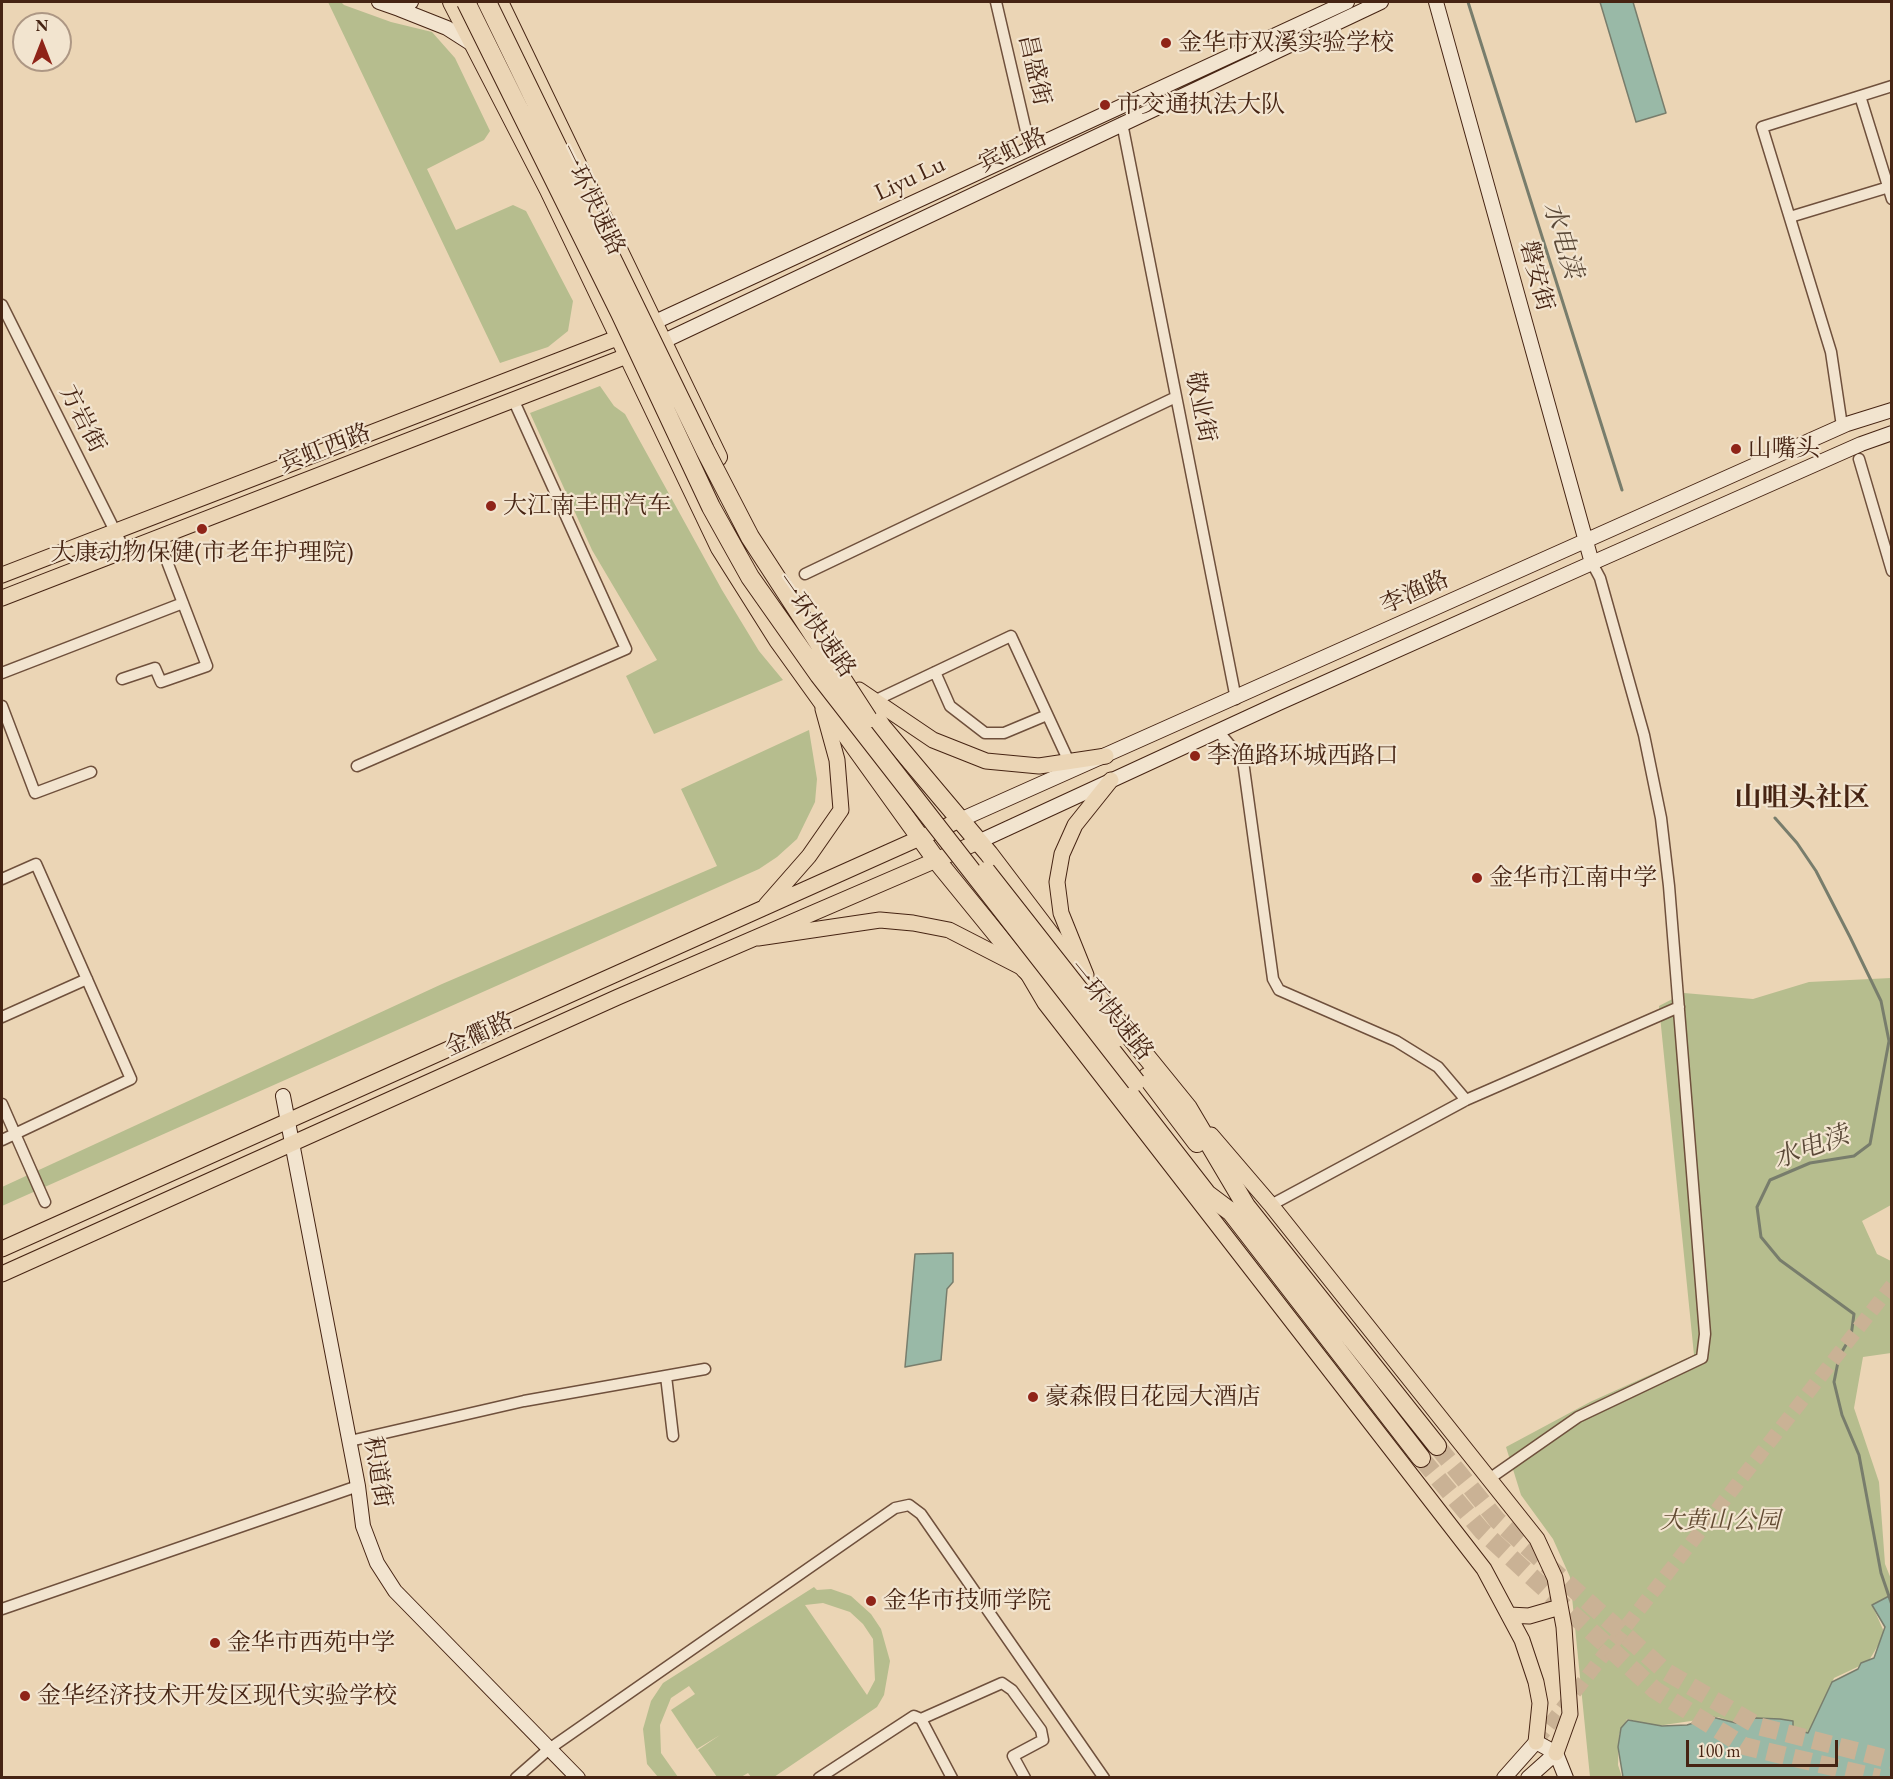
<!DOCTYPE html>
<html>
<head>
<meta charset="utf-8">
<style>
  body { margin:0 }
  #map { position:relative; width:1893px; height:1779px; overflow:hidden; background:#ebd5b5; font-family:"EB Garamond",serif }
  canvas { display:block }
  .frame { position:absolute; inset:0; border:3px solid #462413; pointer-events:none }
  .north { position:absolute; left:12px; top:12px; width:60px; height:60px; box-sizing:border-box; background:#f2e4cf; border:2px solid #ad9784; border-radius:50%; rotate:0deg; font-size:16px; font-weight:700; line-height:24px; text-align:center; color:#462413 }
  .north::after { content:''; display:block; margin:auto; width:21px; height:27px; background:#8f2418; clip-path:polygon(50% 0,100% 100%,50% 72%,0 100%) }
  .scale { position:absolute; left:1686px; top:1740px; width:152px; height:27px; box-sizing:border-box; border:3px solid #462413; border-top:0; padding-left:8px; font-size:18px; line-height:21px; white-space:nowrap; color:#462413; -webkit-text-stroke:4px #f2e4cf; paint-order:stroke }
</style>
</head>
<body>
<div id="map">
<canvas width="1893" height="1779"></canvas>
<div class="frame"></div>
<div class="north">N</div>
<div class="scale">100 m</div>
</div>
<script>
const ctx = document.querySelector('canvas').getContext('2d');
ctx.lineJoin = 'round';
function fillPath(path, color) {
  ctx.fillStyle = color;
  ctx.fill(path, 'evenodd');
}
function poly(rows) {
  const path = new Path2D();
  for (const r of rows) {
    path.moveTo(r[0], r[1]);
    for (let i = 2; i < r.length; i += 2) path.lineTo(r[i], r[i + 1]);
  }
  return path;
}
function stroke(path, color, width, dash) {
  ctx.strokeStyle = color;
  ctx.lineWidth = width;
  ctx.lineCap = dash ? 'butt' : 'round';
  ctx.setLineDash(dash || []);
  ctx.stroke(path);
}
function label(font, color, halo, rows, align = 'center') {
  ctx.font = font + ' "EB Garamond","Noto Serif SC",serif';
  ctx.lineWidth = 4.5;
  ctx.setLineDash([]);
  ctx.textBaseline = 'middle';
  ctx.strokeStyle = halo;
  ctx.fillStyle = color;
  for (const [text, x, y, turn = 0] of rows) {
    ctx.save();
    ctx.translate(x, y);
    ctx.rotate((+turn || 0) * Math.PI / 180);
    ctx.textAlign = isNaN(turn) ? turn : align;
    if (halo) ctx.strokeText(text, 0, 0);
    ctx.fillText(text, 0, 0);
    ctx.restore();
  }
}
fillPath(poly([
  [328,2,341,2,344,5,391,22,432,32,455,58,490,131,484,140,427,169,456,230,513,205,526,211,573,301,568,331,548,347,500,363],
  [600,386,614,406,625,414,722,590,759,651,783,680,654,734,626,676,657,660,592,550,530,413],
  [809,730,817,779,815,802,797,839,777,857,759,869,2,1206,2,1187,442,984,717,866,681,789],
  [1891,978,1891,1205,1862,1221,1877,1254,1891,1261,1891,1353,1863,1357,1854,1408,1879,1482,1885,1564,1891,1579,1891,1594,1873,1607,1885,1634,1868,1662,1834,1678,1808,1733,1792,1731,1788,1720,1764,1718,1733,1722,1718,1717,1657,1726,1627,1719,1619,1735,1618,1765,1622,1777,1590,1777,1570,1577,1553,1539,1521,1495,1506,1447,1590,1402,1694,1355,1659,1006,1684,993,1753,999,1809,982],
  [814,1587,817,1590,831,1589,851,1596,871,1614,881,1629,890,1661,884,1695,877,1707,774,1777,751,1777,748,1773,741,1777,717,1777,698,1750,720,1735,697,1749,671,1710,695,1694,689,1686,671,1698,660,1725,661,1753,678,1777,658,1777,647,1764,643,1729,651,1701,663,1683],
  [823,1603,850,1612,863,1624,873,1639,875,1680,867,1695,805,1605]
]), '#b6bd8e');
const water = poly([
  [1600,2,1633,2,1666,113,1636,122,1600,2],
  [953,1253,953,1282,947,1289,941,1360,905,1367,915,1254,953,1253],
  [1891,1595,1891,1777,1623,1777,1618,1747,1621,1728,1628,1720,1662,1726,1687,1725,1712,1717,1736,1723,1756,1718,1780,1719,1793,1721,1793,1729,1808,1733,1832,1682,1858,1669,1861,1663,1874,1658,1885,1627,1872,1605,1891,1595]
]);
fillPath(water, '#99b9a7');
stroke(water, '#787d6c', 1.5);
stroke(poly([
  [1468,2,1622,490],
  [1775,818,1797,843,1816,871,1850,937,1881,1001,1889,1041,1870,1144,1854,1156,1810,1163,1770,1180,1757,1207,1761,1237,1780,1260,1854,1314,1851,1336,1839,1357,1834,1382,1842,1415,1859,1455,1881,1573,1892,1605]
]), '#787d6c', 3);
stroke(poly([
  [1536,1742,1892,1285]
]), '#cab295', 14, [14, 7]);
stroke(poly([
  [1437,1446,1497,1520,1665,1671,1758,1726,1892,1760],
  [1421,1458,1482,1531,1655,1690,1744,1746,1879,1778]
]), '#cab295', 18, [18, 9]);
const street = poly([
  [996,2,1030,148],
  [1860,96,1892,199],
  [1122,123,1236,699],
  [1790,217,1892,186],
  [2,305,125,551],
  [1842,426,1831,352,1762,127,1892,86],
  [1859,459,1892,571],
  [805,574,1176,397],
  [935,672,950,706,985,733,1004,733,1047,715],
  [2,673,183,603],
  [122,679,155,668,161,682,207,666,158,538],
  [874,701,1011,636,1071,766],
  [2,706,35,793,91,772],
  [1218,731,1243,761,1273,979,1279,990,1396,1041,1438,1067,1466,1100],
  [357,766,626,649,513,399],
  [2,879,36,864,131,1079,2,1140],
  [2,1017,87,979],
  [2,1104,45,1202],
  [1271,1205,1466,1100,1679,1007],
  [666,1376,673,1436],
  [350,1441,524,1401,705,1369],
  [1489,1479,1578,1417,1702,1358,1705,1334,1669,886,1661,818,1644,735,1600,578,1592,563],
  [2,1609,358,1486],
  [921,1719,1002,1683,1012,1690,1041,1730,1043,1740,1013,1756,1025,1778],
  [516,1778,549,1749,895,1508,909,1505,921,1514,1104,1778],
  [819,1778,914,1716,921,1719,952,1778]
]);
const secondary = poly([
  [379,2,399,9],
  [411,2,399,9,447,28,472,44],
  [1436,2,1592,563],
  [655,322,1347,2],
  [664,341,1381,2],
  [960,820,1847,424,1892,410],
  [978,842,1279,703,1592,563,1861,444,1892,433],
  [283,1096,358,1486,363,1526,377,1563,395,1591,578,1778],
  [1504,1778,1536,1742,1556,1753,1566,1778],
  [1528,1778,1556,1753]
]);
const primary = poly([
  [2,575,630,333],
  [2,598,637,352],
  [859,690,933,740,986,761,1039,766,1106,756],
  [766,905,809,856,841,810,837,760,823,709],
  [758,938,880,920,913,923,949,930,1025,969,1045,1003,1484,1569,1522,1640,1536,1682,1540,1703,1536,1742],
  [1086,975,1061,913,1057,882,1062,854,1075,825,1111,780],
  [1211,1135,1271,1205,1537,1539,1555,1578,1564,1627,1570,1714,1556,1753],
  [2,1249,960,820],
  [2,1274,618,997,978,842],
  [1509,1615,1529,1616,1560,1607]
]);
const highway = poly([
  [452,2,549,190,720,548,778,640,937,861,1025,969,1054,997,1207,1194,1231,1212,1421,1458],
  [499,2,718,457],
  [863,699,882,727,989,854,1093,991,1188,1108,1246,1206,1437,1446],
  [1147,1077,1197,1143]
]);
stroke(street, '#6f503c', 13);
stroke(secondary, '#462413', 16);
stroke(primary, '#462413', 17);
stroke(highway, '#462413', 20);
stroke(street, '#f2e4cf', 10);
stroke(secondary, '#f2e4cf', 14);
stroke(primary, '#ebd5b5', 15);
stroke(highway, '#ebd5b5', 18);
const highwayBridge = poly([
  [466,2,620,313,711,507,750,577,819,675,1136,1082],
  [487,2,705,450,750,537,868,719],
  [986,871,1117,1038]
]);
stroke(highwayBridge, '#462413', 20, []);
stroke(highwayBridge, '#ebd5b5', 18);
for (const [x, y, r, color] of [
  [1166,43,6,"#8f2418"],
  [1105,105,6,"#8f2418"],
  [1736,449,6,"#8f2418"],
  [491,506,6,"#8f2418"],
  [202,529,6,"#8f2418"],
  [1195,756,6,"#8f2418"],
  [1477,878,6,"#8f2418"],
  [1033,1397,6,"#8f2418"],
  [871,1601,6,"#8f2418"],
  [215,1643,6,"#8f2418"],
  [25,1696,6,"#8f2418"]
]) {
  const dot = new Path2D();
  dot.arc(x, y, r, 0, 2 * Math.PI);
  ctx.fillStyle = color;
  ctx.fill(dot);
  stroke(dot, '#f2e4cf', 2);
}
label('24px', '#462413', '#f2e4cf', [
  ["金华市双溪实验学校",1178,43],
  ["市交通执法大队",1117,105],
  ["山嘴头",1748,449],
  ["大江南丰田汽车",503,506],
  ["大康动物保健(市老年护理院)",202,553,"center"],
  ["李渔路环城西路口",1207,756],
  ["金华市江南中学",1489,878],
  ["豪森假日花园大酒店",1045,1397],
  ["金华市技师学院",883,1601],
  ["金华市西苑中学",227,1643],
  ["金华经济技术开发区现代实验学校",37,1696]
], 'left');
label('24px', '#462413', '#f2e4cf', [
  ["昌盛街",1034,70,77],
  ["宾虹路",1013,151,-25],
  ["Liyu Lu",910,179,-25],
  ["一环快速路",591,200,64],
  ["磐安街",1536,276,75],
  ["敬业街",1200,407,79],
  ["方岩街",82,419,63],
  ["宾虹西路",325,449,-21],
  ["李渔路",1415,593,-24],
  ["一环快速路",815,626,55],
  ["一环快速路",1110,1011,51],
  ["金衢路",479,1035,-25],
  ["积道街",377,1472,81]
]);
label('italic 24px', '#624a32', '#f2e4cf', [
  ["大黄山公园",1720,1521]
]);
label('italic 26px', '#5b4938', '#f2e4cf', [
  ["水电渎",1562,240,73],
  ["水电渎",1811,1148,-20]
]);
label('bold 27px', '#462413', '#f2e4cf', [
  ["山咀头社区",1802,799]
]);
</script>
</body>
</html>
